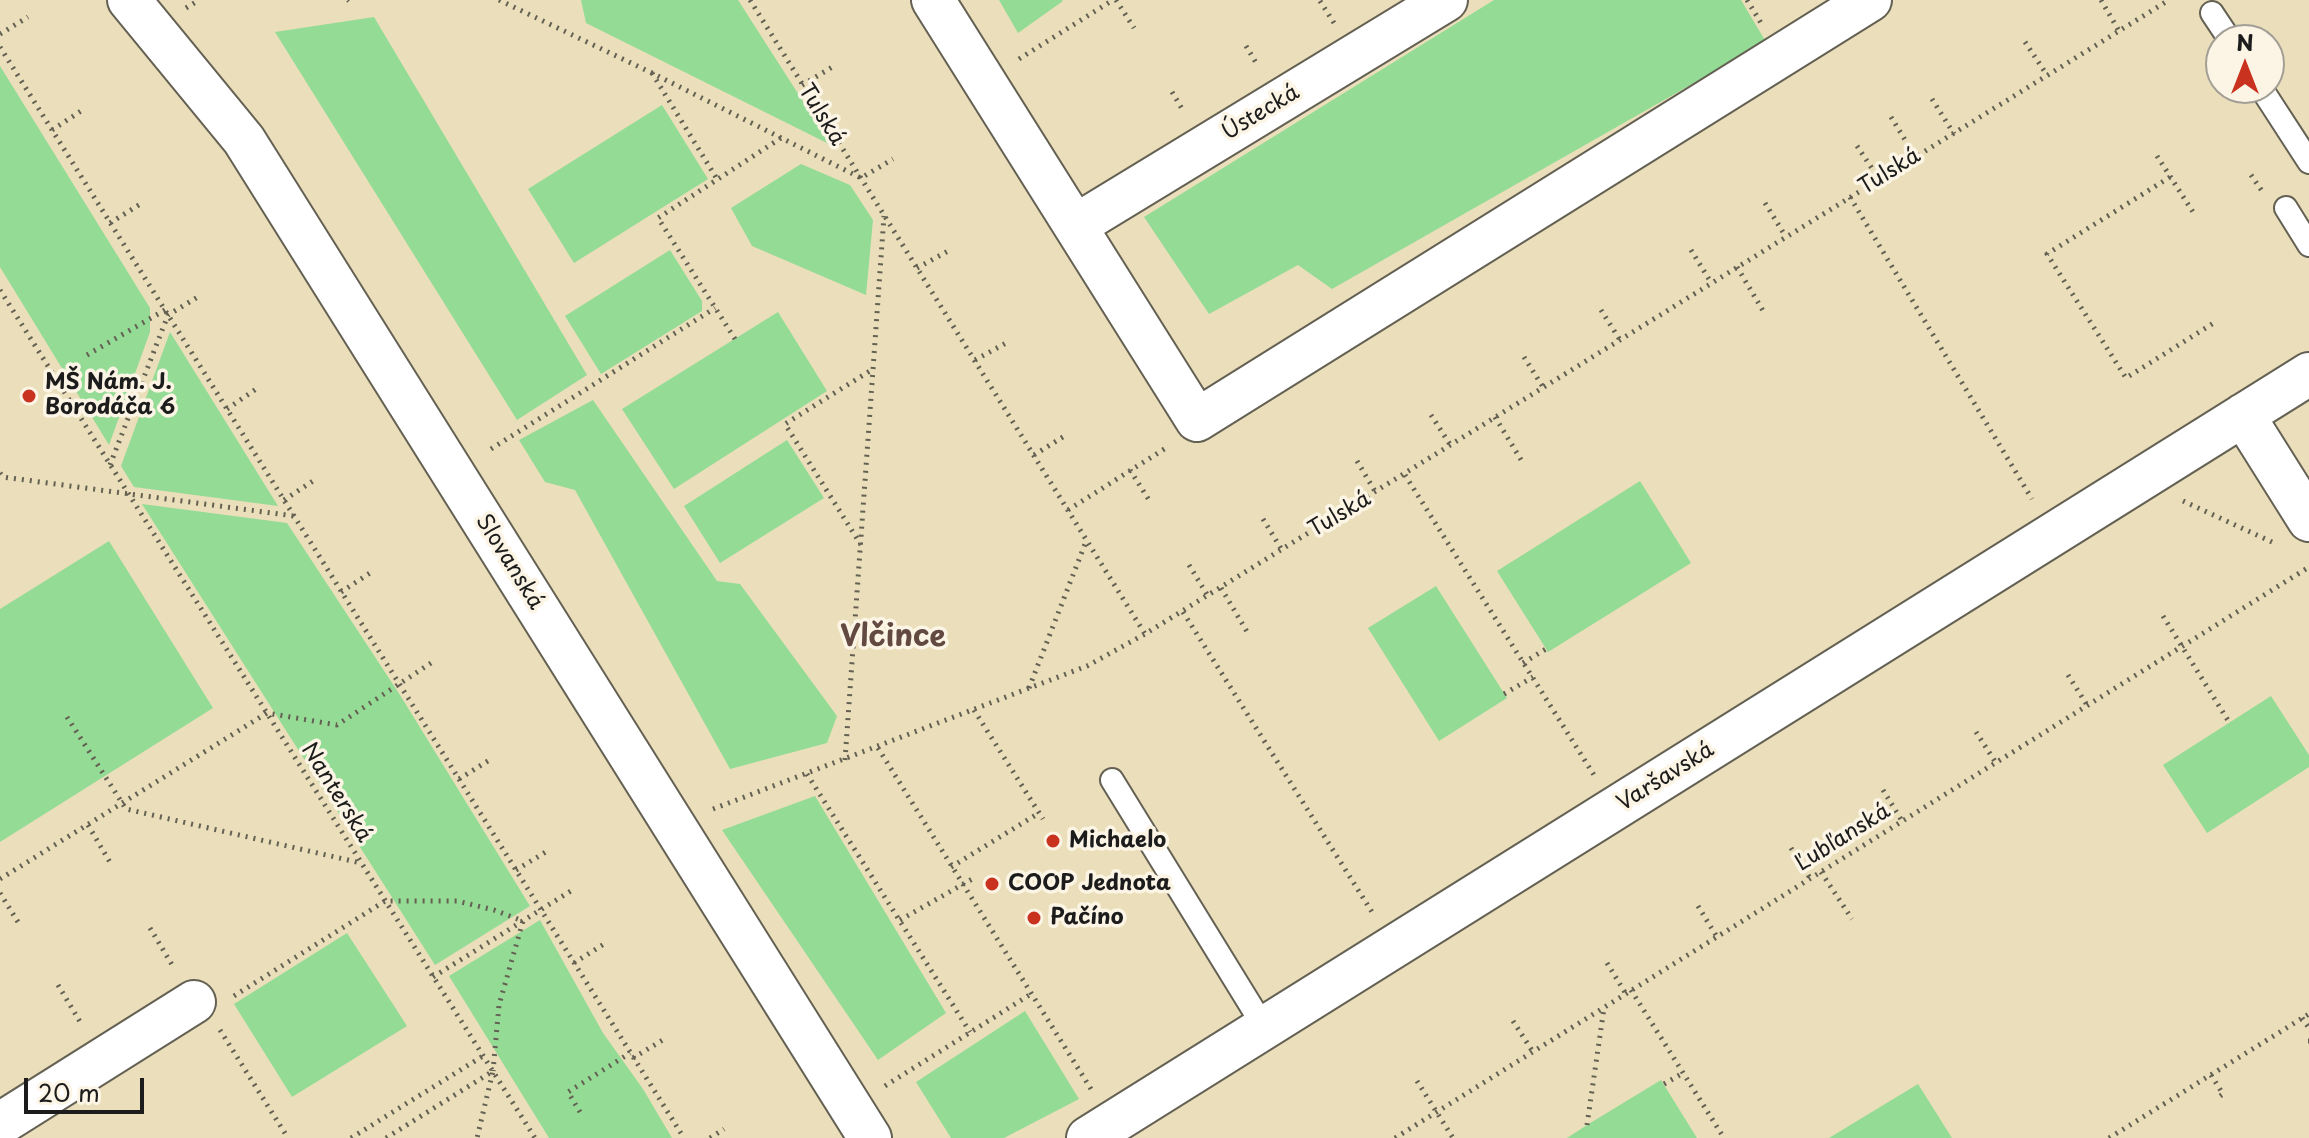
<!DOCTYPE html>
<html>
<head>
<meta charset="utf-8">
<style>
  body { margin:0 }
  #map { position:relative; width:2309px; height:1138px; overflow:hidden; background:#eadfba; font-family:"Playpen Sans",sans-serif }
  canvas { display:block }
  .north { position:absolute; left:2205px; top:24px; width:80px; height:80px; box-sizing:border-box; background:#fcf5e5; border:2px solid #a29e95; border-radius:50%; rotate:0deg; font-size:22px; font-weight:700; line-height:32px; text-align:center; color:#1c1c1c }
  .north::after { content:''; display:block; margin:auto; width:28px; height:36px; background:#c8321e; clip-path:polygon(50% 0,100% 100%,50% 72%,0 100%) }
  .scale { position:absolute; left:24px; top:1078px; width:120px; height:36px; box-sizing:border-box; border:4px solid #1c1c1c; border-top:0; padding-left:10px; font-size:24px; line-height:28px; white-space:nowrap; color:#1c1c1c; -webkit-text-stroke:6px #fcf5e5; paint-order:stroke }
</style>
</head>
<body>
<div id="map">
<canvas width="2309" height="1138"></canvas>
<div class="north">N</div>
<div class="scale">20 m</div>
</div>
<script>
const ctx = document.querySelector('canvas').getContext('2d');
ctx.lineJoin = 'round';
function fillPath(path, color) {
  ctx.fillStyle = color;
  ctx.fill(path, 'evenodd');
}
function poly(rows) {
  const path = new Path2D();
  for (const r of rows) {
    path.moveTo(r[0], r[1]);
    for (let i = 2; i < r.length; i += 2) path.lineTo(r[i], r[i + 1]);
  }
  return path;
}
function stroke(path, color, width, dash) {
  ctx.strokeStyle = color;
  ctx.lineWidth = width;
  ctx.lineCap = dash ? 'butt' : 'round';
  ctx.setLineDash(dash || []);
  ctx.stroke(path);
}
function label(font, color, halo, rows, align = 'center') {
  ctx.font = font + ' "Playpen Sans",sans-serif';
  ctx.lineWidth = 7;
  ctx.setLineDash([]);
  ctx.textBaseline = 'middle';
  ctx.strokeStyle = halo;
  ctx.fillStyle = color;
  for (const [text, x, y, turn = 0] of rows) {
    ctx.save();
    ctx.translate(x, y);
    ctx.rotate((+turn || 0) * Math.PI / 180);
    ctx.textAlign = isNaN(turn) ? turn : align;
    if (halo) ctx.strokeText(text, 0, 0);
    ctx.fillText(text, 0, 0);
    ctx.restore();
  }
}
fillPath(poly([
  [581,0,738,0,831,145,586,23],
  [999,0,1062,0,1063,1,1018,33],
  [1494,0,1741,0,1766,42,1332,289,1298,265,1209,314,1144,217],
  [374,17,587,375,517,420,275,32],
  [0,66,150,308,150,332,109,445,0,267],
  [662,105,708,179,574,263,528,189],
  [801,164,850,185,873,220,866,295,752,246,731,208],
  [670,250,702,301,702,311,601,374,565,316],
  [778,312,827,391,674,489,622,409],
  [170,332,278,506,134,487,121,466],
  [593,400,717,581,740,584,837,716,827,743,730,769,575,490,545,482,519,440],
  [787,440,824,498,720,563,684,506],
  [1640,481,1691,563,1548,652,1497,571],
  [142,504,287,523,400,695,530,906,435,965],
  [109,541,213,708,0,842,0,609],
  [1436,586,1507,698,1439,741,1368,628],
  [2271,696,2309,755,2309,767,2207,833,2163,765],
  [815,796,946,1013,878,1060,722,830],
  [540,920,603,1033,643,1089,672,1138,549,1138,449,976],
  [347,933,407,1026,292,1097,234,1004],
  [1025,1011,1079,1099,1004,1138,951,1138,916,1082],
  [1661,1080,1697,1138,1567,1138,1587,1125],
  [1918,1084,1952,1138,1829,1138]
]), '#94db95');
const service = poly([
  [2212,13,2230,40],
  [2261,88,2309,162],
  [2286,208,2309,245],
  [1112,780,1264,1027]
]);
const minor = poly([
  [129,0,244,140,870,1138],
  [933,0,1197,420,1870,0],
  [1075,226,1446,0],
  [2243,415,2309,520],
  [0,1124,194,1002],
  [1088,1138,2309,374]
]);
stroke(service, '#646053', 26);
stroke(minor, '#646053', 46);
stroke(poly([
  [348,0,349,1],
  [499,0,652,73,861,178,893,159],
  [750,0,1145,634],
  [1116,0,1134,28],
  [1747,0,1761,23],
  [2101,0,2119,31],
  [1320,1,1334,23],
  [186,8,199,0],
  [0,34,28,17],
  [2025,42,2047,75],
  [1246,46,1258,66],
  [0,47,684,1138],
  [1019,59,1113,0],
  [652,73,717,179],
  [802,85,834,66],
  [1172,92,1184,112],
  [1932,99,1954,134],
  [1891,117,1915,156],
  [52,130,84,109],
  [1857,146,1879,179],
  [2157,156,2193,212],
  [2251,175,2262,191],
  [2170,177,2047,254,2126,378,2217,321],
  [1850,197,2032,499],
  [1765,203,1786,237],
  [110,223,142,203],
  [1691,250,1712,284],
  [1737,267,1765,314],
  [917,268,950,250],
  [0,290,535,1138],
  [1601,310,1620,340],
  [735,339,658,218,781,138],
  [87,355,165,310],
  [1524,357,1543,387],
  [975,360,1008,342],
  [227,409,259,387],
  [1431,415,1451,446],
  [1495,417,1523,463],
  [491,449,715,308],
  [1034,455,1066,435],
  [1357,461,1376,493],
  [110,465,168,315,201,295],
  [1130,470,1149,500],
  [0,473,3,477,294,516],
  [1405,475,1594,775],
  [284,500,316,479],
  [2183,501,2272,542],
  [1068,510,1169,446],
  [1263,519,1282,550],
  [861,545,785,424,873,369],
  [1189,565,1208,596],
  [1221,588,1249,635],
  [341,592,373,571],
  [1183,612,1372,912],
  [2163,616,2229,722],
  [1523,663,1546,649],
  [2068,675,2087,705],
  [1029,688,1087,539],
  [1504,694,1533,677],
  [974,710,1043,819],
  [67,717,126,809,361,863],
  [1976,732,1996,763],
  [878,748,1091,1089],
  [845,760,884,216],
  [807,774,970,1032],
  [459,779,491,759],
  [1883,790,1902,821],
  [713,809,1087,666,1145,634,2169,0],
  [88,825,111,864],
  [1791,848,1810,878],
  [951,867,1039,813],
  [516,870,549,850],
  [1821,872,1852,919],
  [0,879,267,713,337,725,431,663],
  [0,893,18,922],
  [1698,906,1717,937],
  [900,920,974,878],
  [150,928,174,968],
  [574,963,607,942],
  [1607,963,1626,994],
  [433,977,574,889],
  [58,985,82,1025],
  [1631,990,1724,1138],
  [234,996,385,901,457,901,494,910,523,921,499,1005,493,1071],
  [2302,1018,2309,1028],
  [1513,1021,1533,1052],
  [220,1030,288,1138],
  [2308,1041,2309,1041],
  [633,1058,666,1038],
  [2211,1075,2223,1094,2216,1099],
  [1417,1081,1453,1138],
  [1664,1084,1683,1073],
  [885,1086,1031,994],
  [580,1112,568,1092,630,1053],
  [1587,1125,1604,1008],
  [351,1138,483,1056],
  [386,1138,493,1071,477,1138],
  [710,1138,724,1129],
  [1395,1138,2309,567],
  [2109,1138,2309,1014]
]), '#646053', 5, [2, 6]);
stroke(service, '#fff', 22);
stroke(minor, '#fff', 42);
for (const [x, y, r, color] of [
  [29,396,8,"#c8321e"],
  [1053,841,8,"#c8321e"],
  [992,884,8,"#c8321e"],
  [1034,918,8,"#c8321e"]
]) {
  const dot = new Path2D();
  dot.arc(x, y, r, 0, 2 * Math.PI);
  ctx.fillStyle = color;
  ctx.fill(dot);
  stroke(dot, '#fcf5e5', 3);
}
label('22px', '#1c1c1c', '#fcf5e5', [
  ["Ústecká",1261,113,-31],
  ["Tulská",821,115,58],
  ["Tulská",1890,172,-32],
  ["Tulská",1340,515,-31],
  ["Slovanská",509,562,58],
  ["Varšavská",1666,777,-32],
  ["Nanterská",336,793,58],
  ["Ľubľanská",1843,838,-32]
]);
label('bold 22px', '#1c1c1c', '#fcf5e5', [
  ["MŠ Nám. J.",45,383],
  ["Borodáča 6",45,408],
  ["Michaelo",1069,841],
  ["COOP Jednota",1008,884],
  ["Pačíno",1050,918]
], 'left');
label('bold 30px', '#624a43', '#fcf5e5', [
  ["Vlčince",893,638]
]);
</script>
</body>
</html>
